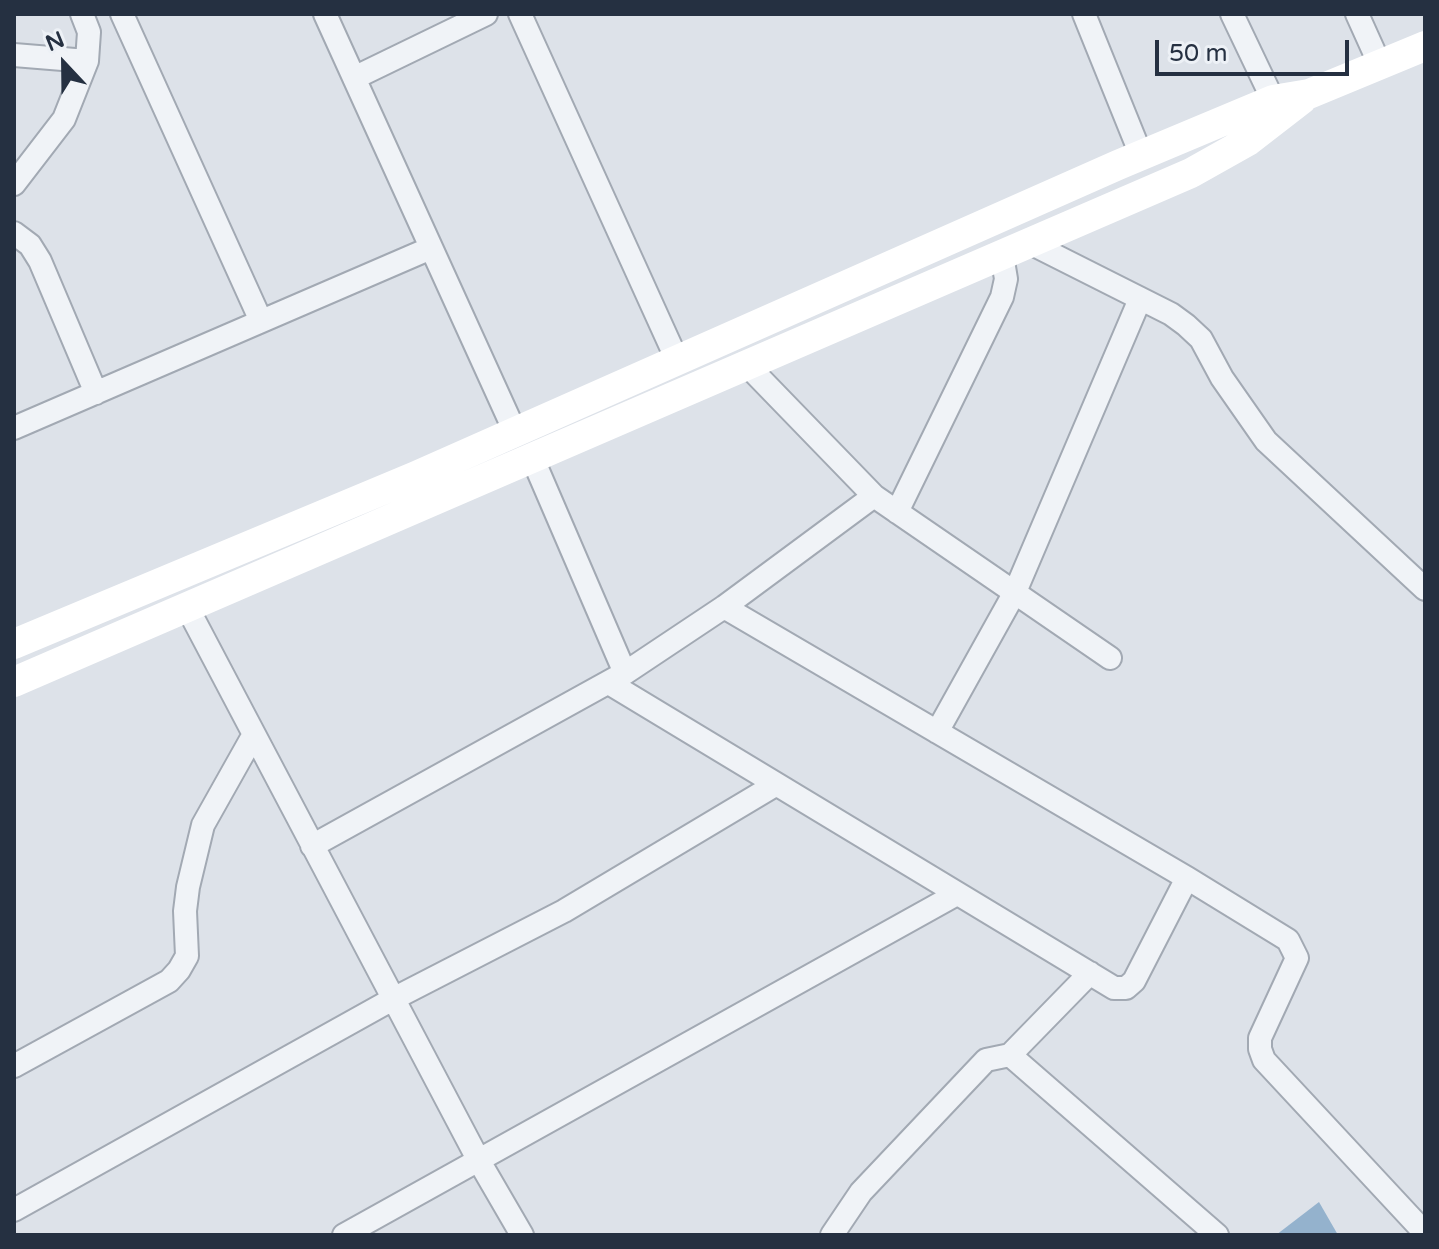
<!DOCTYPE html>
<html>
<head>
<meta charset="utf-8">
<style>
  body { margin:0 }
  #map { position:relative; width:1439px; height:1249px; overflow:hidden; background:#dde2e9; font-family:"Varela Round",sans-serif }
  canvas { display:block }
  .frame { position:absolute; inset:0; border:16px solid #253041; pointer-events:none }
  .north { position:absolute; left:24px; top:24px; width:80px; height:80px; -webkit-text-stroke:6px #edf1f6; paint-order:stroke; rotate:338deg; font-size:22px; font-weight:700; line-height:32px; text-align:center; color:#253041 }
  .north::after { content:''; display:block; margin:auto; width:28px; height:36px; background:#253041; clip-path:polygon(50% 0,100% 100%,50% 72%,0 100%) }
  .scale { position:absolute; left:1155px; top:40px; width:194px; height:36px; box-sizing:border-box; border:4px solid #253041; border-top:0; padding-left:10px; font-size:24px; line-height:28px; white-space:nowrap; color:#253041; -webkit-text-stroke:6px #edf1f6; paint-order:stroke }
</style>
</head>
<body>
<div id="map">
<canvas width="1439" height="1249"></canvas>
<div class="frame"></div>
<div class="north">N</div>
<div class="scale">50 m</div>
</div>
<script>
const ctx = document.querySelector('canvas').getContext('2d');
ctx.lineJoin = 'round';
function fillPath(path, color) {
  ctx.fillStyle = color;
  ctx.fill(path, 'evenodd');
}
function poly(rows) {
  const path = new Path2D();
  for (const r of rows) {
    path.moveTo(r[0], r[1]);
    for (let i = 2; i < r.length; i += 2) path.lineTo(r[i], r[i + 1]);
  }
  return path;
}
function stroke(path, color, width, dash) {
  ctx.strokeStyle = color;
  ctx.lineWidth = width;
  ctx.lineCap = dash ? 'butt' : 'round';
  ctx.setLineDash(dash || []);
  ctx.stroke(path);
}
fillPath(poly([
  [1319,1202,1338,1235,1276,1235]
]), '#94b2cd');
const street = poly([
  [122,14,261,321],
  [325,14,515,432],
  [520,14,677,360],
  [1084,14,1141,155],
  [1232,14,1273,100],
  [1357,14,1380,65],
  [14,55,87,61],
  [354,78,486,14],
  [14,184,64,119,87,61,89,32,82,14],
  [14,233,30,245,40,261,96,393],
  [1030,243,1171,314,1186,325,1201,339,1222,378,1266,441,1425,589],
  [747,365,874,496,1110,658],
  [14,428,431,248],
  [532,457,625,673],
  [897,512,1002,297,1006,279,1002,255],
  [187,607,479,1161,522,1235],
  [724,607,1187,878,1288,940,1297,958,1260,1038,1260,1049,1264,1060,1425,1233],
  [609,683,1114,988,1126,988,1134,981,1187,878],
  [937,732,1015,592,1140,299],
  [312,846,625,673,724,607,874,496],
  [1010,1055,1090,973],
  [14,1066,169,981,179,970,187,956,185,911,188,887,203,825,253,736],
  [14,1210,393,999,564,911,775,785],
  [344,1235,957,894],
  [832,1235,861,1192,986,1060,1010,1055,1217,1235]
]);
stroke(street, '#a2a9b3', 26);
stroke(street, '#f0f3f7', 22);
stroke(poly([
  [14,644,416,476,1118,165,1273,100,1309,94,1425,46],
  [14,682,1191,173,1248,141,1301,100]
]), '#fff', 30);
</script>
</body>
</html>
